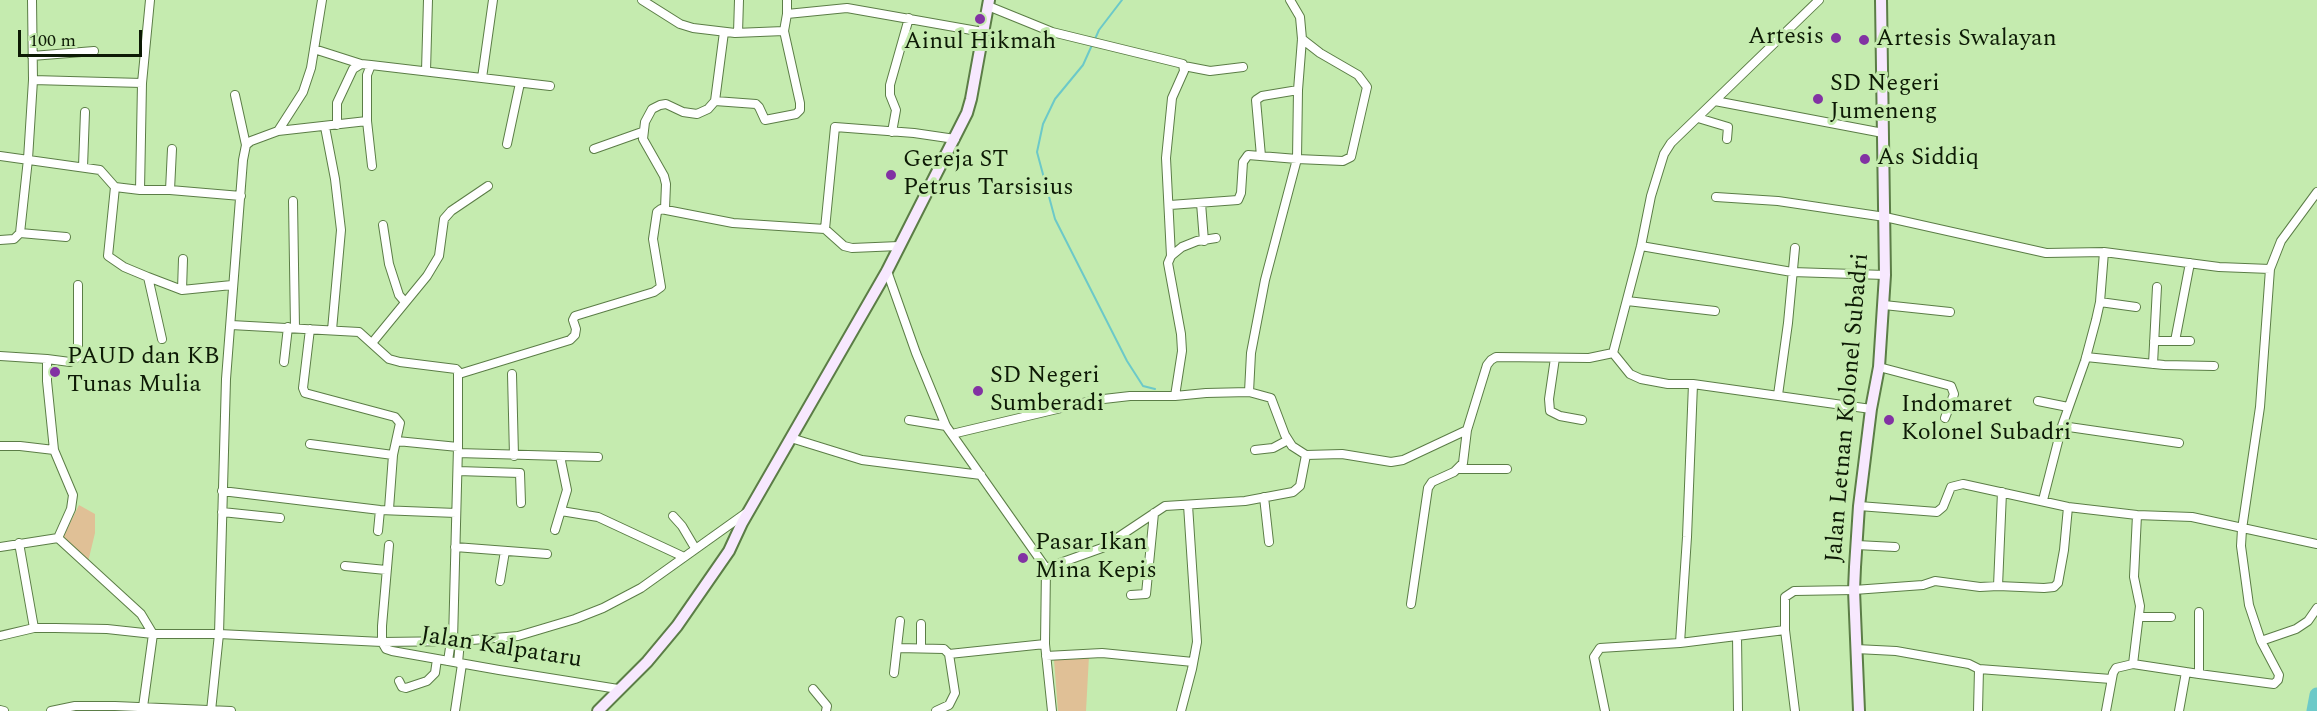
<!DOCTYPE html>
<html>
<head>
<meta charset="utf-8">
<style>
  body { margin:0 }
  #map { position:relative; width:2317px; height:711px; overflow:hidden; background:#c5ebaf; font-family:Spectral,serif }
  canvas { display:block }
  .scale { position:absolute; left:18px; top:30px; width:124px; height:27px; box-sizing:border-box; border:3px solid #0d1a05; border-top:0; padding-left:8px; font-size:18px; line-height:21px; white-space:nowrap; color:#0d1a05; -webkit-text-stroke:4px #c5ebaf; paint-order:stroke }
</style>
</head>
<body>
<div id="map">
<canvas width="2317" height="711"></canvas>
<div class="scale">100 m</div>
</div>
<script>
const ctx = document.querySelector('canvas').getContext('2d');
ctx.lineJoin = 'round';
function fillPath(path, color) {
  ctx.fillStyle = color;
  ctx.fill(path, 'evenodd');
}
function poly(rows) {
  const path = new Path2D();
  for (const r of rows) {
    path.moveTo(r[0], r[1]);
    for (let i = 2; i < r.length; i += 2) path.lineTo(r[i], r[i + 1]);
  }
  return path;
}
function stroke(path, color, width, dash) {
  ctx.strokeStyle = color;
  ctx.lineWidth = width;
  ctx.lineCap = dash ? 'butt' : 'round';
  ctx.setLineDash(dash || []);
  ctx.stroke(path);
}
function label(font, color, halo, rows, align = 'center') {
  ctx.font = font + ' Spectral,serif';
  ctx.lineWidth = 6;
  ctx.setLineDash([]);
  ctx.textBaseline = 'middle';
  ctx.strokeStyle = halo;
  ctx.fillStyle = color;
  for (const [text, x, y, turn = 0] of rows) {
    ctx.save();
    ctx.translate(x, y);
    ctx.rotate((+turn || 0) * Math.PI / 180);
    ctx.textAlign = isNaN(turn) ? turn : align;
    if (halo) ctx.strokeText(text, 0, 0);
    ctx.fillText(text, 0, 0);
    ctx.restore();
  }
}
fillPath(poly([
  [79,505,95,514,95,533,88,562,63,537],
  [1089,656,1086,711,1058,711,1054,660]
]), '#e0c096');
stroke(poly([
  [1095,39,1099,30,1122,0],
  [1092,45,1083,65,1055,99,1043,124,1037,152,1055,219,1127,361,1143,386,1155,389]
]), '#6cc9c8', 2);
stroke(poly([
  [2314,711,2317,695]
]), '#6cc9c8', 15);
const minor = poly([
  [150,0,142,83,140,190,170,190,241,196],
  [642,0,680,24,693,28,735,33,784,31,787,14,847,8,983,32],
  [787,0,787,14],
  [988,6,1052,32,1183,64,1184,71,1172,98,1166,158,1171,256],
  [738,33,739,0],
  [314,49,361,64],
  [32,56,94,51],
  [1184,66,1210,71,1243,67],
  [426,71,428,0],
  [482,78,493,0],
  [33,80,142,83],
  [235,95,246,145],
  [715,101,756,104,759,107,765,120,796,114,800,110,800,103,784,31],
  [1715,101,1883,133],
  [1698,118,1728,127,1727,139],
  [367,121,372,166],
  [337,125,337,103,353,69,361,64,371,65],
  [325,127,335,179,341,230,332,330],
  [278,131,367,121,367,75,371,65,550,86],
  [892,132,896,110,890,95,890,85,909,18],
  [507,144,520,83],
  [594,149,642,132],
  [0,156,100,170,115,187,140,190],
  [1261,156,1256,100,1262,96,1298,90],
  [83,167,85,112],
  [115,187,108,256,124,267,148,277,162,339],
  [170,190,172,149],
  [1716,197,1778,201,1885,217,2046,253,2104,252,2100,302,2096,320,2085,361,2062,426,2043,500],
  [293,201,295,328],
  [1201,203,1204,241],
  [1170,205,1238,200,1241,193,1243,162,1248,155,1297,159,1343,161,1351,157,1367,87,1358,75,1320,53,1302,39],
  [665,209,666,184,664,176,643,139,645,122,652,109,660,105,666,104,683,112,697,114,708,109,715,101,724,32],
  [383,225,389,264,399,295,405,302],
  [825,229,835,127,914,133,955,139],
  [20,233,66,237],
  [0,240,14,239,20,233,28,159,33,80,32,0],
  [1641,246,1792,272,1885,275],
  [2104,252,2219,267,2270,269],
  [887,271,916,353,946,426,1046,568,1045,644,1052,711],
  [148,277,182,290,232,285],
  [182,290,183,259],
  [1627,301,1715,311],
  [2100,302,2136,307],
  [1884,305,1950,312],
  [231,325,359,332,389,359,400,362,456,369,458,371,458,447,453,641],
  [310,329,303,388,305,393,395,417,400,423,393,455,389,509],
  [2154,341,2190,341],
  [2175,341,2190,263],
  [372,343,427,276,439,256,444,219,451,211,488,186],
  [1613,353,1641,246,1651,196,1664,154,1671,143,1819,0],
  [1613,353,1630,374,1641,379,1668,384,1693,384,1871,409],
  [0,356,47,359,47,381,54,450],
  [2086,357,2164,365,2214,366],
  [1555,358,1549,399,1550,411,1560,416,1582,420],
  [47,359,70,362,78,357,78,285],
  [284,362,288,327],
  [2153,364,2157,287],
  [1879,367,1951,386,1954,394,1945,418],
  [459,374,570,340,575,335,576,329,573,320,575,316,654,292,661,287,653,239,657,212,661,209,733,223,825,229,844,246,852,248,899,246],
  [512,374,514,456],
  [1249,392,1251,353,1265,280,1297,159,1298,90,1302,39,1300,17,1290,0],
  [1778,395,1788,323,1795,248],
  [1175,396,1182,351,1181,334,1168,263,1171,256,1182,247,1197,241,1216,238],
  [2038,401,2068,407],
  [909,420,946,426],
  [2062,426,2179,443],
  [952,434,1095,400,1130,396,1175,396,1206,393,1249,392,1271,398,1285,435,1292,446,1306,455,1342,454,1391,462,1403,460,1467,430,1487,365,1491,360,1496,357,1589,358,1613,353],
  [791,438,862,460,981,475],
  [397,441,458,447],
  [310,444,393,455],
  [0,446,20,446,54,450,73,495,71,509,58,538,141,614,153,634,143,707,140,711],
  [1255,450,1273,448,1288,440],
  [458,453,598,457],
  [1458,469,1507,469],
  [458,471,520,473,521,503],
  [222,491,380,510,456,513],
  [1264,497,1269,542],
  [1859,506,1937,512,1943,507,1951,487,1963,484,2068,507,2137,515,2192,517,2317,544],
  [561,511,598,517,684,557],
  [222,512,280,518],
  [673,516,682,526,695,548],
  [555,530,567,490,560,456],
  [378,531,380,510],
  [19,543,34,628],
  [389,545,382,626,382,642,386,649,392,651,499,670,618,689],
  [1857,545,1895,547],
  [0,547,58,538],
  [455,547,547,554],
  [345,566,386,570],
  [1046,568,1102,548,1165,506,1245,501,1293,492,1300,486,1306,455],
  [500,581,505,551],
  [1998,586,2044,588,2054,587,2058,583,2064,550,2068,507],
  [1131,595,1146,594,1154,513],
  [1411,604,1428,488,1432,482,1454,472,1463,463,1467,430],
  [2139,617,2171,617],
  [1785,630,1795,711],
  [0,636,34,628,55,628,107,629,153,634,219,634,382,642,460,641,518,636,575,619,603,608,641,588,746,513],
  [1737,636,1738,711],
  [2261,641,2296,629,2308,621,2317,608],
  [1680,643,1687,537,1693,384],
  [898,648,944,649,949,654],
  [921,648,921,624],
  [1856,649,1896,651,1969,664,1979,669,1978,711],
  [1046,656,1102,653,1193,662],
  [448,661,451,641],
  [458,663,460,641],
  [2133,664,2199,674,2199,612],
  [1979,669,2111,679],
  [894,673,900,621],
  [2199,674,2274,684,2278,680,2279,675,2261,641,2249,605,2241,546,2242,529,2260,407,2270,269,2281,241,2317,192],
  [399,681,402,687,406,688,427,681,435,673,437,659],
  [813,689,827,706,826,711],
  [0,710,4,711],
  [51,711,75,706,115,706,231,711],
  [211,711,219,634,226,379,243,160,246,145,251,141,278,131,303,92,311,68,322,0],
  [455,711,462,664],
  [936,711,949,705,955,693,949,654,1045,644],
  [1181,711,1192,669,1197,642,1188,505],
  [1605,711,1594,657,1600,648,1680,643,1785,630,1785,597,1794,591,1854,590,1923,585,1935,581,1980,587,1998,586,2002,492],
  [2106,711,2113,673,2116,668,2133,664,2140,606,2134,577,2137,515],
  [2179,711,2186,672]
]);
const secondary = poly([
  [598,711,647,662,677,626,729,551,742,523,887,271,967,113,971,99,989,0],
  [1859,711,1854,590,1855,567,1859,506,1871,409,1879,367,1885,275,1881,0]
]);
stroke(minor, '#5b7d46', 10);
stroke(secondary, '#5b7d46', 14);
stroke(minor, '#fff', 8);
stroke(secondary, '#f7e8fe', 10);
for (const [x, y, r, color] of [
  [980,19,6,"#8232a3"],
  [1836,38,6,"#8232a3"],
  [1864,40,6,"#8232a3"],
  [1818,99,6,"#8232a3"],
  [1865,159,6,"#8232a3"],
  [891,175,6,"#8232a3"],
  [55,372,6,"#8232a3"],
  [978,391,6,"#8232a3"],
  [1889,420,6,"#8232a3"],
  [1023,558,6,"#8232a3"]
]) {
  const dot = new Path2D();
  dot.arc(x, y, r, 0, 2 * Math.PI);
  ctx.fillStyle = color;
  ctx.fill(dot);
  stroke(dot, '#c5ebaf', 2);
}
label('24px', '#0d1a05', '#c5ebaf', [
  ["Artesis",1824,38,"right"],
  ["Artesis Swalayan",1876,40],
  ["Ainul Hikmah",980,43,"center"],
  ["SD Negeri",1830,85],
  ["Jumeneng",1830,113],
  ["As Siddiq",1877,159],
  ["Gereja ST",903,161],
  ["Petrus Tarsisius",903,189],
  ["PAUD dan KB",67,358],
  ["Tunas Mulia",67,386],
  ["SD Negeri",990,377],
  ["Sumberadi",990,405],
  ["Indomaret",1901,406],
  ["Kolonel Subadri",1901,434],
  ["Pasar Ikan",1035,544],
  ["Mina Kepis",1035,572]
], 'left');
label('24px', '#0d1a05', '#c5ebaf', [
  ["Jalan Letnan Kolonel Subadri",1849,408,-85],
  ["Jalan Kalpataru",501,649,9]
]);
</script>
</body>
</html>
